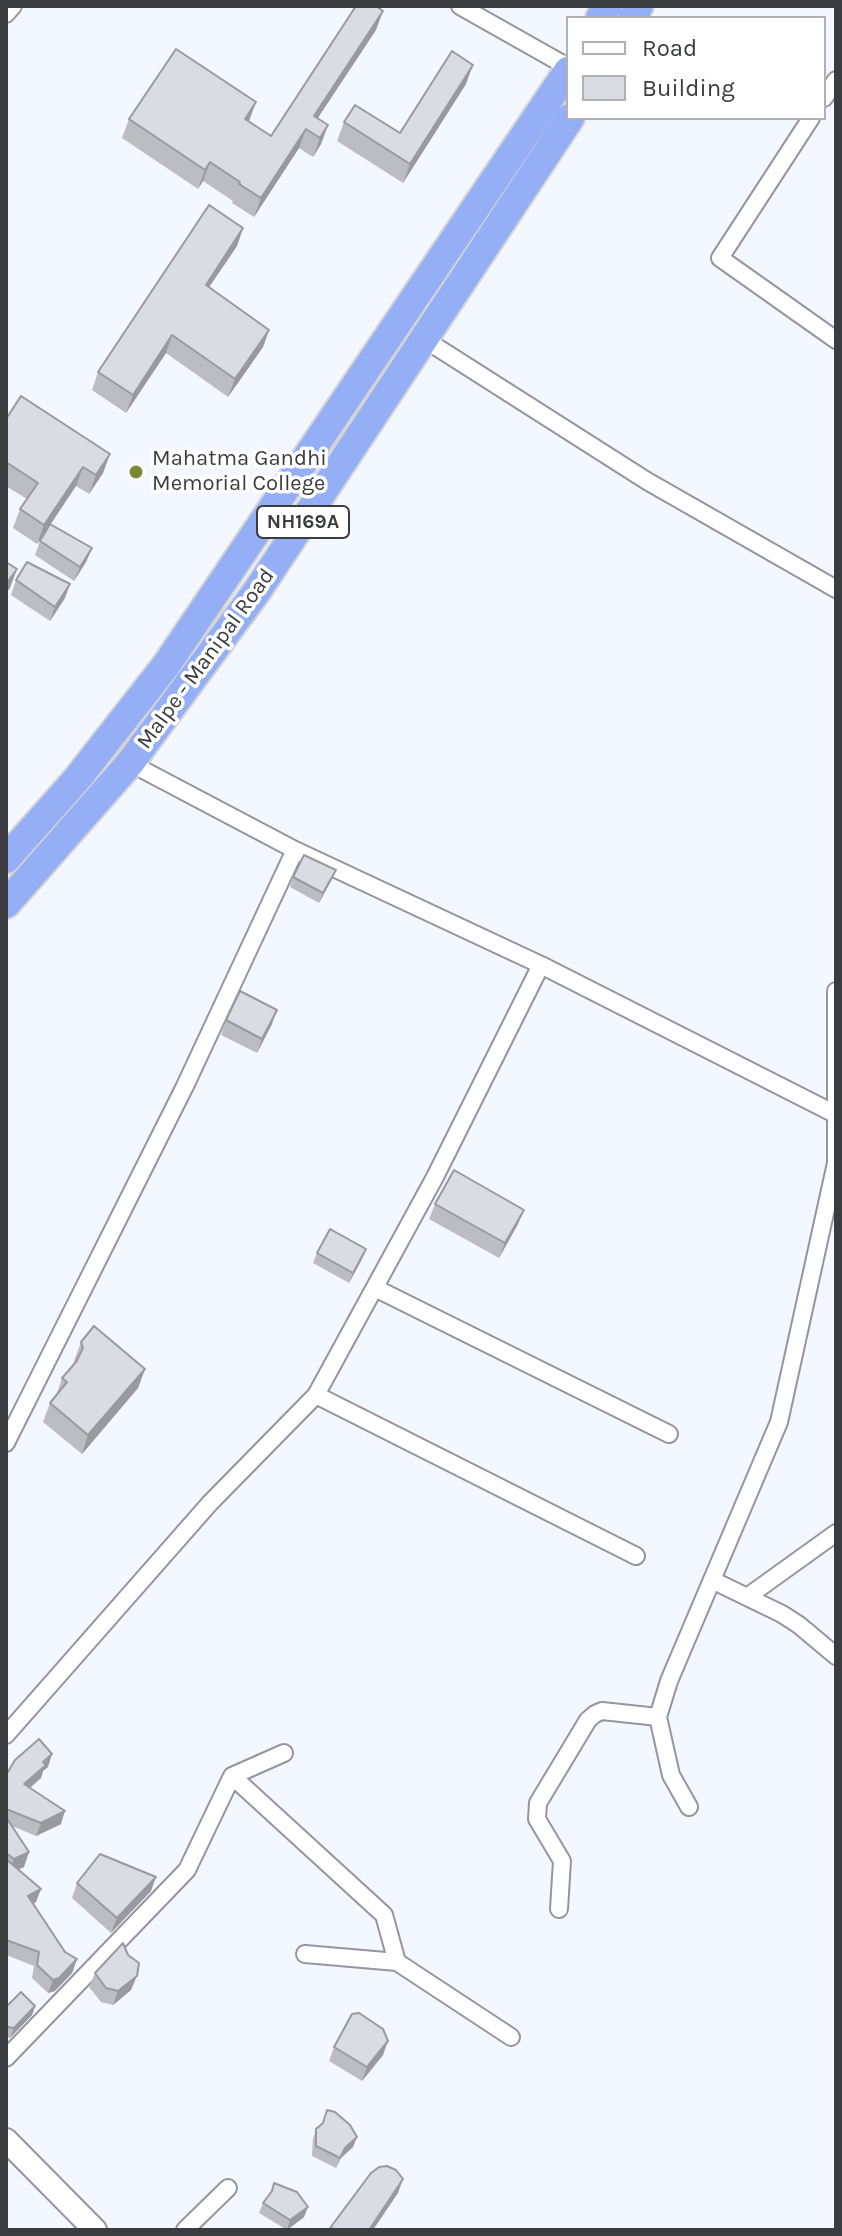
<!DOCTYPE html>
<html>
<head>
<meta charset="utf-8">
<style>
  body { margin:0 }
  #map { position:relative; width:842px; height:2236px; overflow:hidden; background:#f3f7ff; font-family:Karla,sans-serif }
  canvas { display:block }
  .frame { position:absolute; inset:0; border:8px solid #3b3c40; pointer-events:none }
  .legend { position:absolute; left:566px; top:16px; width:260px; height:104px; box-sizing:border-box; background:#fff; border:2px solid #b1b1b3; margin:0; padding:10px 14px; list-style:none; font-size:24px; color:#3b3c40 }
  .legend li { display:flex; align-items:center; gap:16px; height:40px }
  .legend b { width:40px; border:2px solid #b1b1b3 }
</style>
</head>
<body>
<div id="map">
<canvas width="842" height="2236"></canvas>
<div class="frame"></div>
<ul class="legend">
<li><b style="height:10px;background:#fff"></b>Road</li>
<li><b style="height:22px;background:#d9dce3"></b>Building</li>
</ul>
</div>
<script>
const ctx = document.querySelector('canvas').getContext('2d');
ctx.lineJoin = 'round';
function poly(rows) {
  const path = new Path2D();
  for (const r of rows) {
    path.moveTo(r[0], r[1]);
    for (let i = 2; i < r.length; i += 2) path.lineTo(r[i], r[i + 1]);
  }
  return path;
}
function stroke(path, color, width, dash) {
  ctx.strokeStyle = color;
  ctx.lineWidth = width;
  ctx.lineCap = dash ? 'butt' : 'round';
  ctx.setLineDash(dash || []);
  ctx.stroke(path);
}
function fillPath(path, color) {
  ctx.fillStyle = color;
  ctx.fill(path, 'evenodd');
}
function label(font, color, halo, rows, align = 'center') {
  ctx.font = font + ' Karla,sans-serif';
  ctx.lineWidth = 7;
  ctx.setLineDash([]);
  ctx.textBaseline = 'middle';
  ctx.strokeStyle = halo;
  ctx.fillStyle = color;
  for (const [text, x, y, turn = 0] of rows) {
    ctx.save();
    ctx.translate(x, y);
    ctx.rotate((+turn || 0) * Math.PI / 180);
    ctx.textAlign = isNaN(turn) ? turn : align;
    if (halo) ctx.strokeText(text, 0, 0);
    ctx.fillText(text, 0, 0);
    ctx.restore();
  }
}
const street = poly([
  [460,6,568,67],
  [6,14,13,6],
  [824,98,836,80],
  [811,118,720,258,836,340],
  [424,339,647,481,836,589],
  [130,763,295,850,541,965,835,1114],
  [375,1288,669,1434],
  [316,1395,636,1556],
  [6,1443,185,1086,295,850],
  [712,1580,782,1614,799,1625,836,1656],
  [747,1597,836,1533],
  [6,1735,210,1503,316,1395,435,1177,541,965],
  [232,1776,384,1915,397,1962,511,2037],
  [689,1807,671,1775,658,1717,669,1681,779,1422,836,1163,836,991],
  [559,1909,562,1861,537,1819,538,1803,588,1720,595,1714,602,1711,658,1717],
  [305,1954,397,1962],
  [6,2058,187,1870,232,1776,284,1753],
  [185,2230,228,2188]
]);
const secondary = poly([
  [6,2140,95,2230]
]);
const highway = poly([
  [600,18,607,6],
  [632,18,639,6],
  [6,859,77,779,167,664,568,71],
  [6,904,130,763,257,591,570,118]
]);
stroke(street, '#93969e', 20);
stroke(secondary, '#93969e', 26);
stroke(highway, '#d4d4d5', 32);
stroke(street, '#fff', 16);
stroke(secondary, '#fff', 22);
stroke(highway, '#95aff7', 28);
fillPath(poly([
  [376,30,318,118,328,125,321,144,313,157,299,148,254,217,232,203,233,201,203,181,198,189,122,138,129,119,271,136],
  [466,84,403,183,337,141,344,122,400,133],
  [243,228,237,246,209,287,269,330,263,347,228,397,166,353,126,413,92,390,98,372],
  [6,419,103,473,89,494,76,486,51,524,92,548,86,562,74,581,35,555,41,538,37,544,13,528,20,509,27,499,6,486],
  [16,580,65,598,50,621,11,595],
  [293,877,332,879,319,903,290,887],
  [226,1020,272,1024,257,1053,221,1035],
  [435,1204,518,1224,499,1258,429,1219],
  [317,1253,362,1259,349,1283,313,1263],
  [81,1342,145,1369,138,1388,82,1454,43,1422,50,1403,56,1396,62,1378,75,1364,74,1361],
  [48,1767,43,1771,41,1778,30,1788,61,1824,36,1836,12,1826,24,1867,18,1869,36,1902,33,1904,65,1952,77,1959,72,1973,55,1991,48,1993,32,1978,34,1966,6,1955,6,1775],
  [77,1883,151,1891,111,1933,72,1898],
  [95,1973,131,1990,113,2005,101,2002,89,1987],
  [35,2006,32,2015,10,2038,6,2037,6,2007],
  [334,2047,383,2055,362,2081,329,2061],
  [316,2129,357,2137,353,2147,341,2158,336,2168,312,2156,313,2139],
  [274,2183,304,2217,287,2230,259,2213,263,2203,270,2193]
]), '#bbbdc3');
fillPath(poly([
  [383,11,376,30,309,131,314,116],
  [473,65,466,84,403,183,410,164],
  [256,102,249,121,245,119],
  [328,125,321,144,313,157,320,138],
  [306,129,299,148,254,217,261,198],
  [210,162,203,181,198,189,205,170],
  [243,228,237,246,199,302,206,285],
  [269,330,263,347,228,397,235,379],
  [172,335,166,353,126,413,133,395],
  [110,454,103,473,89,494,96,475],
  [83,467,76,486,37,544,44,525],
  [92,548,86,562,74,581,80,567],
  [17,569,10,588,6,593,6,584],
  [70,584,65,598,50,621,55,607],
  [336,870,332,879,319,903,323,893],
  [277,1010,272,1024,257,1053,262,1039],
  [524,1210,518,1224,499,1258,505,1243],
  [366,1249,362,1259,349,1283,353,1273],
  [145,1369,138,1388,82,1454,88,1435],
  [52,1754,48,1767,43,1771,41,1778,19,1797,24,1784],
  [65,1811,61,1824,36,1836,41,1823],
  [29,1852,24,1867,8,1874,14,1859],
  [156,1877,151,1891,111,1933,117,1918],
  [41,1889,36,1902,23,1909,28,1896],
  [77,1959,72,1973,55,1991,48,1993,53,1980],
  [137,1976,131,1990,113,2005,118,1991],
  [35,2006,32,2015,10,2038,14,2028],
  [388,2041,383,2055,362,2081,367,2067],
  [357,2137,353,2147,341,2158,336,2168,345,2148],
  [403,2179,398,2193,373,2230,369,2230],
  [308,2207,304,2217,287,2230,290,2220]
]), '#989a9f');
const building = poly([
  [356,6,376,6,383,11,314,116,328,125,320,138,306,129,261,198,239,184,240,182,210,162,205,170,129,119,176,49,256,102,245,119,271,136,356,6],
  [452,51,473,65,410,164,344,122,355,105,400,133,452,51],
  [209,205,243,228,206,285,269,330,235,379,172,335,133,395,98,372,209,205],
  [21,396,110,454,96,475,83,467,44,525,20,509,38,483,6,462,6,419,21,396],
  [50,524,92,548,80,567,40,541,50,524],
  [6,562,17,569,6,584,6,562],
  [27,562,70,584,55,607,16,580,27,562],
  [304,855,336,870,323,893,293,877,304,855],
  [240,991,277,1010,262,1039,226,1020,240,991],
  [454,1170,524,1210,505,1243,435,1204,454,1170],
  [330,1229,366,1249,353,1273,317,1253,330,1229],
  [94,1326,145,1369,88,1435,50,1403,67,1382,62,1378,76,1362,83,1348,81,1342,94,1326],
  [39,1739,52,1754,43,1762,46,1765,24,1784,65,1811,41,1823,6,1809,6,1775,15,1760,39,1739],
  [6,1817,29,1852,14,1859,6,1853,6,1817],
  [100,1854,156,1877,117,1918,77,1883,100,1854],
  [6,1859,41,1889,28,1896,65,1952,77,1959,59,1978,53,1980,37,1965,39,1952,6,1940,6,1859],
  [123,1943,128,1955,139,1963,137,1976,118,1991,106,1988,95,1973,123,1943],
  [21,1992,35,2006,14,2028,8,2027,6,2024,6,2007,21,1992],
  [359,2013,383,2029,388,2041,367,2067,334,2047,352,2014,359,2013],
  [327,2110,335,2112,350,2125,357,2137,345,2148,340,2158,316,2146,316,2129,323,2123,327,2110],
  [387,2166,396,2170,403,2179,369,2230,340,2230,330,2228,371,2173,379,2167,387,2166],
  [274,2183,297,2192,308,2207,290,2220,263,2203,272,2191,274,2183]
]);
fillPath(building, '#d9dce3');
stroke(building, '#989a9f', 2);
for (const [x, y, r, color] of [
  [136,472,8,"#798836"]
]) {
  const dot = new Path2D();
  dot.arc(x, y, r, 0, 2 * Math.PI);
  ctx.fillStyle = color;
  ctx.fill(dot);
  stroke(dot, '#fff', 3);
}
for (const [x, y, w] of [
  [303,522,92]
]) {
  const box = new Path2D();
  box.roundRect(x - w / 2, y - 16, w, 32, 6);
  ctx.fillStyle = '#fff';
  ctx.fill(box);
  stroke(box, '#3b3c40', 2);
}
label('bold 20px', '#3b3c40', null, [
  ["NH169A",303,522]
]);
label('22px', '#3b3c40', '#fff', [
  ["Mahatma Gandhi",152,459],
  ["Memorial College",152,484]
], 'left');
label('22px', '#3b3c40', '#fff', [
  ["Malpe - Manipal Road",206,659,-54]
]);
</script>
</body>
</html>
